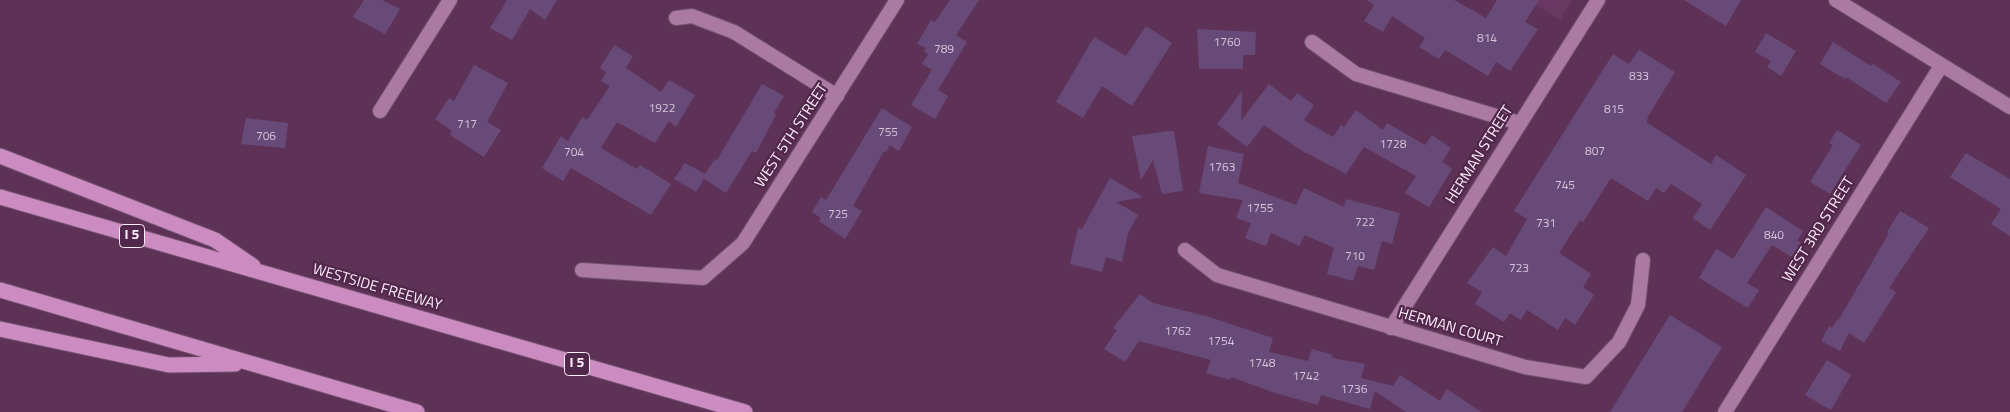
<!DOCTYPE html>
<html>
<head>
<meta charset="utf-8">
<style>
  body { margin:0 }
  canvas { display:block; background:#5d3256 }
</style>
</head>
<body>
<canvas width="2010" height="412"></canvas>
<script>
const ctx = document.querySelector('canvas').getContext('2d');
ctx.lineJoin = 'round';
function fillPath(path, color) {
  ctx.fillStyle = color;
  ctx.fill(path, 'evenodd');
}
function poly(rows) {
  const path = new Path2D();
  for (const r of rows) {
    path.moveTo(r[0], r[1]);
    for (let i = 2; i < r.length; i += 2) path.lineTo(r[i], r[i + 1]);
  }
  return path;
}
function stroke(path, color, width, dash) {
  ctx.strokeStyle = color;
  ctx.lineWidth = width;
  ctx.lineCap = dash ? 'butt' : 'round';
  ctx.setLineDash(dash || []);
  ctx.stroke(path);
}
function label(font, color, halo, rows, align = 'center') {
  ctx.font = font + ' "Titillium Web",sans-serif';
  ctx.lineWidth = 4.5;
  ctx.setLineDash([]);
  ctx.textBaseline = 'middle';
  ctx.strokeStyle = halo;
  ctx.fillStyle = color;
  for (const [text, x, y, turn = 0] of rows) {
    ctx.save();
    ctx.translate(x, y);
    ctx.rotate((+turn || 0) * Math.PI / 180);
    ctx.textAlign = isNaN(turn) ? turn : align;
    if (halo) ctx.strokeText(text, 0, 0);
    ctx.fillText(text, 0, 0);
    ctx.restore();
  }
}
fillPath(poly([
  [1528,0,1572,0,1560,20]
]), '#693862');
fillPath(poly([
  [364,0,382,0,400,9,385,34,353,17],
  [507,0,557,0,545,20,530,9,512,40,490,28],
  [950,0,979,0,956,35,967,42,938,90,948,96,935,119,911,105,932,70,922,64,928,54,924,52,926,48,917,44,931,20,935,22],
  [1367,0,1454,0,1486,18,1497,0,1539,0,1525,22,1538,29,1510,71,1496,62,1488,76,1445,50,1439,59,1419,47,1425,38,1392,16,1383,32,1364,21,1374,5],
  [1684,0,1741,0,1726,26],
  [1146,26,1172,43,1132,106,1102,86,1083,118,1056,102,1094,37,1126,56],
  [1197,29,1256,32,1255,55,1243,55,1243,69,1199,69],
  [1766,33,1796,51,1781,76,1767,67,1771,61,1755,52],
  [1833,42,1871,66,1873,64,1901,82,1886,103,1846,77,1845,79,1820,64],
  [614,45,633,56,626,68,661,92,669,80,695,95,676,127,669,121,655,143,617,122,601,148,637,169,640,165,671,184,651,215,571,168,563,181,542,168,561,136,568,141,582,117,587,120,610,86,601,81,606,72,600,68],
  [1639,50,1675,72,1647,118,1648,119,1646,122,1711,164,1716,155,1746,175,1710,230,1693,218,1702,204,1671,184,1664,193,1656,188,1648,201,1611,178,1583,222,1580,220,1559,253,1591,274,1583,287,1594,295,1575,325,1565,318,1558,330,1527,310,1521,320,1510,313,1504,322,1475,304,1482,292,1467,283,1493,247,1506,256,1527,219,1514,211,1613,54,1629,64],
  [474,65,508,83,487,122,501,130,484,157,450,135,452,131,435,119,449,98,454,101],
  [762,84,784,96,774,113,776,115,756,153,752,151,726,193,704,179,696,192,674,179,685,163,705,174,715,159,717,160],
  [1269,84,1291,101,1297,93,1314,105,1304,120,1333,137,1341,125,1344,127,1356,110,1383,130,1387,123,1425,145,1432,135,1451,148,1442,162,1452,169,1429,207,1405,193,1416,176,1364,147,1346,174,1305,152,1305,153,1264,125,1247,147,1217,124,1242,91,1241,121],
  [882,108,912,127,899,151,890,145,886,152,884,151,853,206,862,211,845,239,819,221,821,218,812,212,821,197,826,200,831,192],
  [246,118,288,123,285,148,241,144],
  [1837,130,1861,145,1830,194,1810,182,1833,145,1829,143],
  [1169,131,1174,131,1183,191,1162,194,1153,160,1141,180,1132,136],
  [1208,146,1244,154,1238,183,1296,205,1304,188,1344,207,1346,199,1400,213,1392,244,1382,241,1374,270,1358,266,1353,281,1327,274,1334,248,1305,235,1299,246,1271,233,1266,246,1245,238,1251,223,1236,218,1243,200,1199,193],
  [1966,153,2010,179,2010,236,1991,224,2001,209,1950,177],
  [1110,178,1143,197,1116,202,1138,215,1128,233,1122,262,1106,257,1102,272,1070,264,1078,228,1082,229],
  [1766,207,1803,231,1797,241,1801,242,1792,257,1772,245,1747,283,1759,290,1748,308,1699,278,1716,249,1733,259],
  [1900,211,1929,228,1889,288,1896,292,1864,343,1849,333,1840,351,1821,341,1829,326,1832,328,1837,320,1838,321,1889,233,1887,232],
  [1140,294,1153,303,1206,316,1273,338,1269,352,1308,361,1312,349,1333,355,1332,358,1365,364,1361,378,1393,386,1400,375,1440,401,1447,389,1481,412,1406,412,1375,391,1370,409,1321,395,1318,405,1275,393,1231,377,1230,380,1206,373,1211,360,1139,341,1125,362,1104,349,1117,330,1113,328],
  [1670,315,1722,347,1682,412,1610,412],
  [1827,360,1851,375,1831,410,1805,395]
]), '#684a79');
const minor = poly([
  [1836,0,2010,107],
  [676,18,692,16,734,32,837,96],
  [1312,42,1356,74,1519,123],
  [380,111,450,0],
  [1185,250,1217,275,1525,367,1586,377,1619,342,1638,305,1643,260],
  [582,270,703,278,743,243,897,0],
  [1391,328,1598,0],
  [1725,412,1941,66]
]);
const motorway = poly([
  [0,156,215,240,253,266],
  [0,197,745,412],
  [0,290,417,412],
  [0,329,169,365,235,364]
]);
stroke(minor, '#71506d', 16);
stroke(motorway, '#71506d', 17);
stroke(minor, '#ab7aa2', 14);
stroke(motorway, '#cc8bc1', 15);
label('12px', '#d8c5da', null, [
  ["814",1487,39],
  ["1760",1227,43],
  ["789",944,50],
  ["833",1639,77],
  ["1922",662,109],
  ["815",1614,110],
  ["717",467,125],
  ["755",888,133],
  ["706",266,137],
  ["1728",1393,145],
  ["807",1595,152],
  ["704",574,153],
  ["1763",1222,168],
  ["745",1565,186],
  ["1755",1260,209],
  ["725",838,215],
  ["722",1365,223],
  ["731",1546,224],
  ["840",1774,236],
  ["710",1355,257],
  ["723",1519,269],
  ["1762",1178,332],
  ["1754",1221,342],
  ["1748",1262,364],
  ["1742",1306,377],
  ["1736",1354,390]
]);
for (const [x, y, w] of [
  [132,236,25],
  [577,364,25]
]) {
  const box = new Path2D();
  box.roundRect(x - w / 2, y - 11.5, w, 23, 4);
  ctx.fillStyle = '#51274b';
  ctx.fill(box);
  stroke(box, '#feeefb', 1);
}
label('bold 14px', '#feeefb', null, [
  ["I 5",132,236],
  ["I 5",577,364]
]);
label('15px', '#feeefb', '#51274b', [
  ["WEST 5TH STREET",792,136,-57],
  ["HERMAN STREET",1480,155,-58],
  ["WEST 3RD STREET",1819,230,-58],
  ["WESTSIDE FREEWAY",377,288,16],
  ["HERMAN COURT",1450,328,16]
]);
</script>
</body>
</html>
